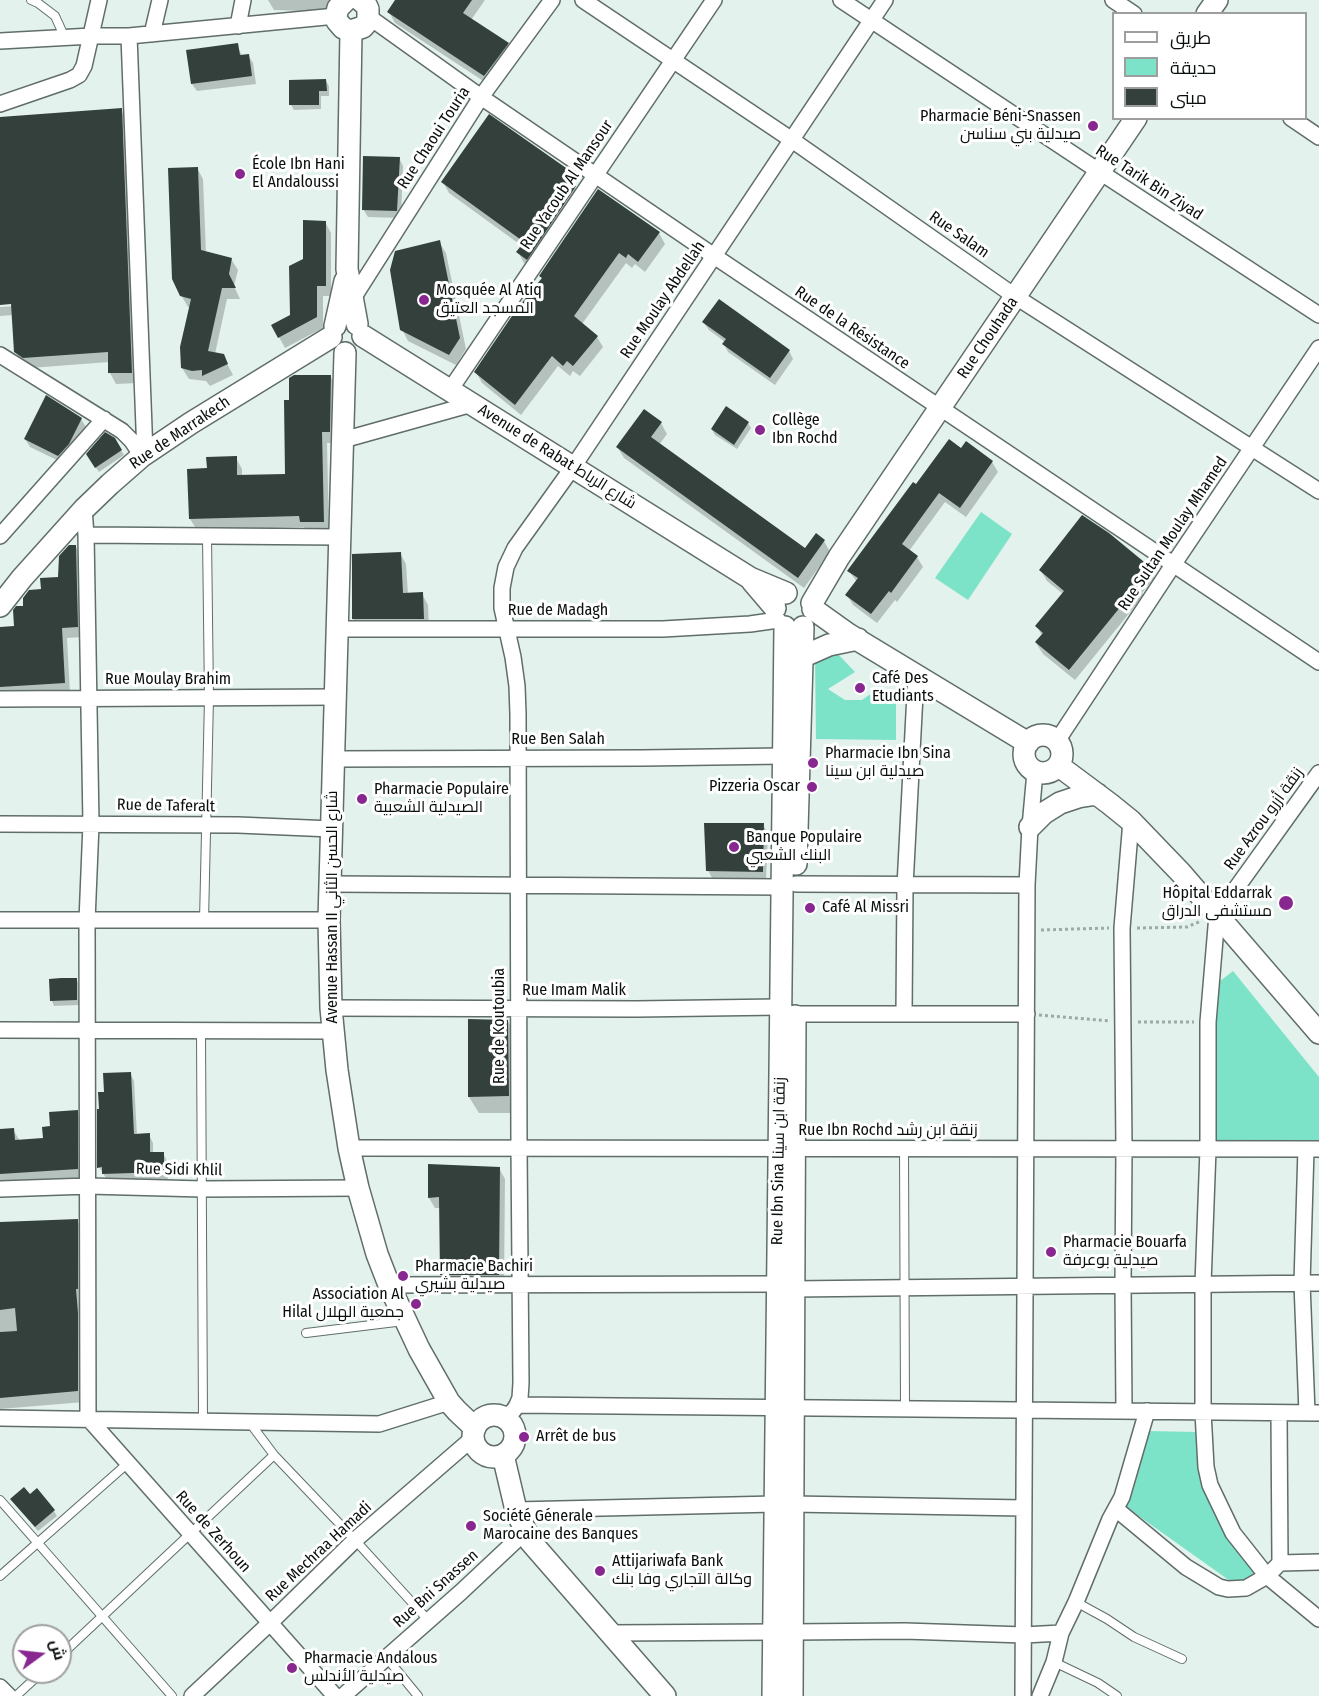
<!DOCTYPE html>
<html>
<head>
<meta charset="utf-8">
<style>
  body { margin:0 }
  #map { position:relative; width:1319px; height:1696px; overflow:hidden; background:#e3f2ed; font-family:"Fira Sans Condensed",Cairo,sans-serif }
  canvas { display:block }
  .legend { position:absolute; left:1112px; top:12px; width:195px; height:108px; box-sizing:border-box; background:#fff; border:2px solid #9d9f9e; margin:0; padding:8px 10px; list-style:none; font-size:18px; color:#090f0d }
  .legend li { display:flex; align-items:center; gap:12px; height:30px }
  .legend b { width:30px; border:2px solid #9d9f9e }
  .north { position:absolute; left:12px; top:1624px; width:60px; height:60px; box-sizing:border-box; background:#fff; border:2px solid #9d9f9e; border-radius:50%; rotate:75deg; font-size:16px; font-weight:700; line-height:24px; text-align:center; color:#090f0d }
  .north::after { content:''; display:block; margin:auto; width:21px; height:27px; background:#882790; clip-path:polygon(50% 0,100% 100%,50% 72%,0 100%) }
</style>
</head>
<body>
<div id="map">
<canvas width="1319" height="1696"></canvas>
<ul class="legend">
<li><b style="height:8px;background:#fff"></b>طريق</li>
<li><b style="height:16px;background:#7de3c8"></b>حديقة</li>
<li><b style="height:16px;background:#34403c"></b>مبنى</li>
</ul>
<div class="north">ش</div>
</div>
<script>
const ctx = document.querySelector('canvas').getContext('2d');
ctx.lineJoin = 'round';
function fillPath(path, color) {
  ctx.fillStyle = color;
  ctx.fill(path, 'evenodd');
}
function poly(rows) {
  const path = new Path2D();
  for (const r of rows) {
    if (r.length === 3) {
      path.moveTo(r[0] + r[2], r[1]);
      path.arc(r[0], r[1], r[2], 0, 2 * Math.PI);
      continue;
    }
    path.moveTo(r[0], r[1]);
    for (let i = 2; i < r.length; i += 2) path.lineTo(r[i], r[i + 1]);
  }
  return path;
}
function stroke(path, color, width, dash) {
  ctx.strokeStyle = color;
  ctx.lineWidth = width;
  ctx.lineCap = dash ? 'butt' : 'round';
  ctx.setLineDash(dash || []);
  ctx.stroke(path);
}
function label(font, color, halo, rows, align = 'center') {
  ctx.font = font + ' "Fira Sans Condensed",Cairo,sans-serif';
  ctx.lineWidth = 6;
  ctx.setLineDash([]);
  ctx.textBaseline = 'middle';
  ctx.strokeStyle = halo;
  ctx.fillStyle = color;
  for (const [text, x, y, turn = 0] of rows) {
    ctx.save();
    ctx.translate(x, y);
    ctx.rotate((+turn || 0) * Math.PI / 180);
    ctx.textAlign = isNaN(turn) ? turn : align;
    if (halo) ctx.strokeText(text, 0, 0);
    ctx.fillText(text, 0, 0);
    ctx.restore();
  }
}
fillPath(poly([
  [981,512,1012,534,968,600,935,578],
  [836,652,855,672,828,689,845,700,862,700,872,693,896,702,896,740,816,739,815,655],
  [1233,971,1319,1077,1319,1151,1207,1150,1210,989],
  [1148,1431,1197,1432,1203,1475,1258,1572,1240,1588,1126,1507]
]), '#7de3c8');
fillPath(poly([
  [268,0,332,0,332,12,274,10],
  [396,0,485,0,471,20,508,44,514,55,491,86,395,23,389,12],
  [237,45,242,56,248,55,253,63,256,84,197,91,192,84],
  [326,81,329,86,329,96,321,96,321,109,294,110,291,105],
  [121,110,127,121,137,383,116,384,110,373,109,362,30,368,22,363,16,352,13,315,0,316,0,307,17,306,17,303,0,304,0,118],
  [399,158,403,166,401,218,368,217,363,209],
  [197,168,203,179,206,253,231,259,238,270,234,286,240,299,227,299,215,354,223,356,233,375,210,386,206,381,189,379,182,368,191,307,188,307,181,295],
  [568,171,574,182,572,185,575,187,581,198,533,269,524,263,518,252,522,246,449,193,443,182],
  [325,222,331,233,331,296,323,296,323,328,285,348,273,326,292,316,305,260],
  [659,233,665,244,645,272,635,264,632,268,626,263,582,324,597,337,603,347,580,376,573,371,570,376,558,366,521,415,482,383,476,372,543,279,541,276],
  [439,242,446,253,466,349,456,365,408,341,402,329],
  [704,323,789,351,793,359,775,385,728,352,724,344,725,342,709,330],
  [330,376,337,387,335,443,327,443,329,532,307,533,304,527,197,530,190,519,208,470,236,458,242,469,242,476,286,475,290,402],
  [81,419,86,427,73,452,63,463,30,447,25,439],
  [661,423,667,434,659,445,806,550,824,541,830,552,804,588,624,458,618,448],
  [748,423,751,428,737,449,715,435,712,430],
  [114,439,124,455,99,472,87,455],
  [967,443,992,462,998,472,966,517,945,502,909,551,917,557,923,567,897,602,895,600,877,623,853,605,847,595,857,582,849,571,916,486,961,450],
  [76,547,82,557,83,637,67,638,70,693,0,697,0,641,16,627,25,608,42,591,60,578],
  [400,553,406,564,408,594,422,594,428,605,429,629,360,630,353,619],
  [1148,567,1154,578,1142,593,1144,595,1075,680,1043,654,1036,643,1042,636,1037,626,1063,594,1047,581,1041,571],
  [763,825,768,833,766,879,712,878,708,870],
  [77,980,79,985,79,1005,54,1006,52,1001],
  [508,1021,517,1038,518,1113,479,1113,469,1097],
  [130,1073,134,1081,137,1135,149,1135,153,1143,153,1153,163,1153,167,1161,168,1179,108,1181,99,1167,106,1093],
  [77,1112,83,1123,83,1180,0,1185,0,1131,13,1130,20,1141,45,1140,51,1128],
  [499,1168,505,1179,504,1286,447,1286,441,1275,441,1208,435,1208,429,1198],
  [77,1220,83,1231,84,1402,0,1409,0,1224],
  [30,1496,54,1511,57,1516,38,1531,15,1504]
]), '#0003');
fillPath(poly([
  [395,0,472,0,463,13,509,43,484,76,387,12],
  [238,43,240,55,249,54,252,76,191,84,186,50],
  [326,79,327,91,319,91,319,105,289,105,289,80],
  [122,108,132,373,108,373,108,352,23,358,14,352,11,304,0,305,0,117],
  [489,114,569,170,563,177,576,186,527,260,516,252,524,242,441,182],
  [363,156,400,157,397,211,362,210],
  [198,167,201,250,232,258,229,274,236,288,222,288,208,351,224,354,228,364,202,376,202,370,192,371,181,368,180,347,191,299,180,296,172,279,168,168],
  [598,189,660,232,638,262,628,254,626,258,619,253,574,316,598,336,573,366,567,361,563,366,552,356,515,405,474,372,516,310,542,278,539,276],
  [303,220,326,221,326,286,317,286,317,317,278,338,271,325,290,315,289,266,303,259],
  [440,240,460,338,449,355,400,330,390,270,395,251],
  [719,299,790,350,770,378,722,344,726,339,702,322],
  [294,375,331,375,330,432,322,432,324,522,300,522,299,516,189,519,187,469,207,468,206,457,237,456,237,475,285,474,284,400,289,400,289,378],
  [46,395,82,418,69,444,58,456,24,439],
  [726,406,749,422,734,445,711,429],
  [644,409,662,422,651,437,805,548,816,533,825,540,798,578,616,447],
  [105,432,115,438,122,450,95,468,86,454],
  [949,439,961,448,966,441,993,461,960,508,939,493,902,544,918,556,891,593,889,591,871,614,845,595,858,578,847,571,913,482,916,484],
  [1082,515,1109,533,1149,566,1136,582,1139,584,1069,670,1035,642,1043,633,1035,626,1064,591,1039,570],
  [69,545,76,545,78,627,62,628,65,683,0,687,0,627,14,626,13,610,16,606,23,606,23,598,29,590,41,589,40,578,58,577,59,556],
  [401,552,403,593,423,592,424,619,352,619,352,554],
  [704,823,764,823,763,872,706,871],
  [61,978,77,978,77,1000,50,1001,49,979],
  [468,1019,508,1020,509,1096,468,1097],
  [131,1072,134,1134,150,1133,150,1152,164,1152,164,1172,102,1174,102,1167,97,1168,97,1109,99,1109,98,1092,104,1092,103,1073],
  [78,1110,78,1169,0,1174,0,1129,14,1128,15,1140,43,1138,42,1127,50,1126,49,1112],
  [428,1164,500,1167,499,1275,440,1275,439,1197,428,1198],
  [78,1219,78,1289,76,1289,78,1313,78,1391,0,1398,0,1332,17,1331,15,1308,0,1310,0,1222],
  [24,1487,30,1494,37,1488,55,1510,35,1527,10,1499]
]), '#34403c');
const lane = poly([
  [31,0,38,3,55,16,65,38],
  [204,921,209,698,207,536],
  [201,1031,203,1421],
  [904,1149,905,1409],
  [306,1333,404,1321],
  [250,1423,274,1455],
  [0,1500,172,1696],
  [0,1576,128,1463],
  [1076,1602,1107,1619,1134,1637,1182,1659],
  [60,1656,274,1455,355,1540,428,1620],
  [386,1657,418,1696],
  [1054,1662,1098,1683,1117,1696],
  [16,1696,42,1672]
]);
const street = poly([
  [583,0,792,140,1016,297,1319,491],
  [841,0,1100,172,1319,315],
  [1113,0,1134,14],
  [369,17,481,97,714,256,1319,662],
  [238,26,243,0],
  [152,34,160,0],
  [129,36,145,454],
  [0,41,92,36,129,36,336,16],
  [0,104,70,80,79,75,84,66,99,0],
  [1291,118,1319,137],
  [352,300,481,97,552,0],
  [0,355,122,431,132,441,142,456],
  [450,390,714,0],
  [343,440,472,404],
  [84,509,86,535,91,824,87,921,88,1418,335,1696],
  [86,535,340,537],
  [0,536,104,419],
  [338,629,663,629,750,624,778,620],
  [0,699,336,697],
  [1057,741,1173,565,1319,348],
  [334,759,642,758,783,756],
  [1319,773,1217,915,1208,1022,1208,1149,1203,1284,1203,1412,1206,1467,1210,1485,1233,1533,1267,1576,1319,1619],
  [0,824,238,825,332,829],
  [331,884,782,887],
  [796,884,1027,885],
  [0,920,329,920],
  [331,1008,636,1009,780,1007],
  [795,1014,1027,1014],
  [904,1014,905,886,916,675],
  [0,1030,333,1031],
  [349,1148,1319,1149],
  [1306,1149,1302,1283,1307,1413],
  [0,1189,88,1186,203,1189,358,1188],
  [389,1285,777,1284],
  [793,1289,1319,1283],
  [517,1405,1319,1413],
  [1124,1411,1123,1285,1124,1149,1122,928,1131,821],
  [1279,1413,1280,1563],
  [0,1418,379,1424,449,1402],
  [505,1418,514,1410,517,1405,520,1398,521,1383,519,1148,518,714,517,686,513,657,502,608,502,588,506,567,515,548,573,467,885,0],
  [792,1504,1024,1508],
  [1116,1509,1186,1567,1219,1587,1228,1589,1246,1588,1267,1576,1280,1563,1319,1562],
  [516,1510,775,1504],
  [792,1632,905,1631,1024,1635,1061,1633],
  [611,1633,774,1632],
  [0,1687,9,1696],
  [192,1696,270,1623,355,1540,474,1437],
  [343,1696,461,1592,525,1532],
  [1023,1696,1027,885,1030,827,1035,772],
  [1040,1696,1054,1662,1061,1633,1076,1602,1110,1519,1122,1497,1147,1411]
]);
const secondary = poly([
  [346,0,338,8,336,16,337,21,343,28,351,31,363,27,368,21,368,9,366,5,360,0],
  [1207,14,1217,0],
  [351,31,347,269,357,324],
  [335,326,345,281],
  [363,336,750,578,786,593],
  [345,353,329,920,331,1008,337,1070,349,1148,358,1188,377,1254,389,1285,419,1349,449,1402,457,1411,475,1428],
  [752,581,775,608],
  [812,603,839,557,1136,118],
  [0,606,22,578,84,509,110,484,142,456,191,423,331,337],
  [813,609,848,634,1028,743],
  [802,657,829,645,858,639],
  [1043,754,19],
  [1059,766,1110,804,1131,821,1181,873,1319,1033],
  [1030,827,1044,813,1060,803,1078,797,1097,794],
  [796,864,803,627],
  [494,1436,21],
  [503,1455,516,1510,530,1541,665,1696],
  [773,1696,785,627],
  [792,1696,795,1016]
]);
stroke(lane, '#606d69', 10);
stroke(street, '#606d69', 18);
stroke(secondary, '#606d69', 24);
stroke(poly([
  [1137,928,1187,927,1201,921],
  [1041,930,1109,928],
  [1039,1015,1110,1021],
  [1138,1022,1194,1022]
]), '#9daaa6', 3, [3, 3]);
stroke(lane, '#fff', 8);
stroke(street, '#fff', 15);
stroke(secondary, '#fff', 21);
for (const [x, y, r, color] of [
  [1093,126,6,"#882790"],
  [240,174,6,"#882790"],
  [424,300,6,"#882790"],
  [760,430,6,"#882790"],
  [860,688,6,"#882790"],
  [813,763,6,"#882790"],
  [812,787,6,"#882790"],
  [362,799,6,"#882790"],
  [734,847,6,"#882790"],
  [1286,903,8,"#882790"],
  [810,908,6,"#882790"],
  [1051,1252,6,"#882790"],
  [403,1276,6,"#882790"],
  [416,1304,6,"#882790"],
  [524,1437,6,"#882790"],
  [471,1526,6,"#882790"],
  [600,1571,6,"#882790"],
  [292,1668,6,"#882790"]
]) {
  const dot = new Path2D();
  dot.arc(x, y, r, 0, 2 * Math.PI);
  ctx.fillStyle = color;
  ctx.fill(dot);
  stroke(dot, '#fff', 2);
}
label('16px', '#090f0d', '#fff', [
  ["Pharmacie Béni-Snassen",1081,117,"right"],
  ["صيدلية بني سناسن",1081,135,"right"],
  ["École Ibn Hani",252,165],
  ["El Andaloussi",252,183],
  ["Mosquée Al Atiq",436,291],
  ["المسجد العتيق",436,309],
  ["Collège",772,421],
  ["Ibn Rochd",772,439],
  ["Café Des",872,679],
  ["Etudiants",872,697],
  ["Pharmacie Ibn Sina",825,754],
  ["صيدلية ابن سينا",825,772],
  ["Pizzeria Oscar",800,787,"right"],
  ["Pharmacie Populaire",374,790],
  ["الصيدلية الشعبية",374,808],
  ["Banque Populaire",746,838],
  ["البنك الشعبي",746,856],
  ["Hôpital Eddarrak",1272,894,"right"],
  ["مستشفى الدراق",1272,912,"right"],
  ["Café Al Missri",822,908],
  ["Pharmacie Bouarfa",1063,1243],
  ["صيدلية بوعرفة",1063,1261],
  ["Pharmacie Bachiri",415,1267],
  ["صيدلية بشيري",415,1285],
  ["Association Al",404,1295,"right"],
  ["Hilal جمعية الهلال",404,1313,"right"],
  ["Arrêt de bus",536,1437],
  ["Société Génerale",483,1517],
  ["Marocaine des Banques",483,1535],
  ["Attijariwafa Bank",612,1562],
  ["وكالة التجاري وفا بنك",612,1580],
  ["Pharmacie Andalous",304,1659],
  ["صيدلية الأندلس",304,1677]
], 'left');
label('16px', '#090f0d', '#fff', [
  ["Rue Chaoui Touria",434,138,-57],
  ["Rue Tarik Bin Ziyad",1149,183,33],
  ["Rue Yacoub Al Mansour",567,185,-56],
  ["Rue Salam",959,235,35],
  ["Rue Moulay Abdellah",663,300,-56],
  ["Rue de la Résistance",852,328,34],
  ["Rue Chouhada",988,338,-56],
  ["Rue de Marrakech",180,433,-34],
  ["Avenue de Rabat شارع الرباط",557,457,32],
  ["Rue Sultan Moulay Mhamed",1173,534,-56],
  ["Rue de Madagh",558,611],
  ["Rue Moulay Brahim",168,680],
  ["Rue Ben Salah",558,740],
  ["Rue de Taferalt",166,806,1],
  ["Rue Azrou زنقة أزرو",1264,819,-54],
  ["Avenue Hassan II شارع الحسن الثاني",333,907,-90],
  ["Rue Imam Malik",574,991],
  ["Rue de Koutoubia",500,1026,-90],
  ["Rue Ibn Rochd زنقة ابن رشد",888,1131],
  ["Rue Ibn Sina زنقة ابن سينا",779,1161,-89],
  ["Rue Sidi Khlil",179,1170,1],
  ["Rue de Zerhoun",213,1532,48],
  ["Rue Mechraa Hamadi",319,1552,-43],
  ["Rue Bni Snassen",436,1589,-42]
]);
</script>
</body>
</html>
